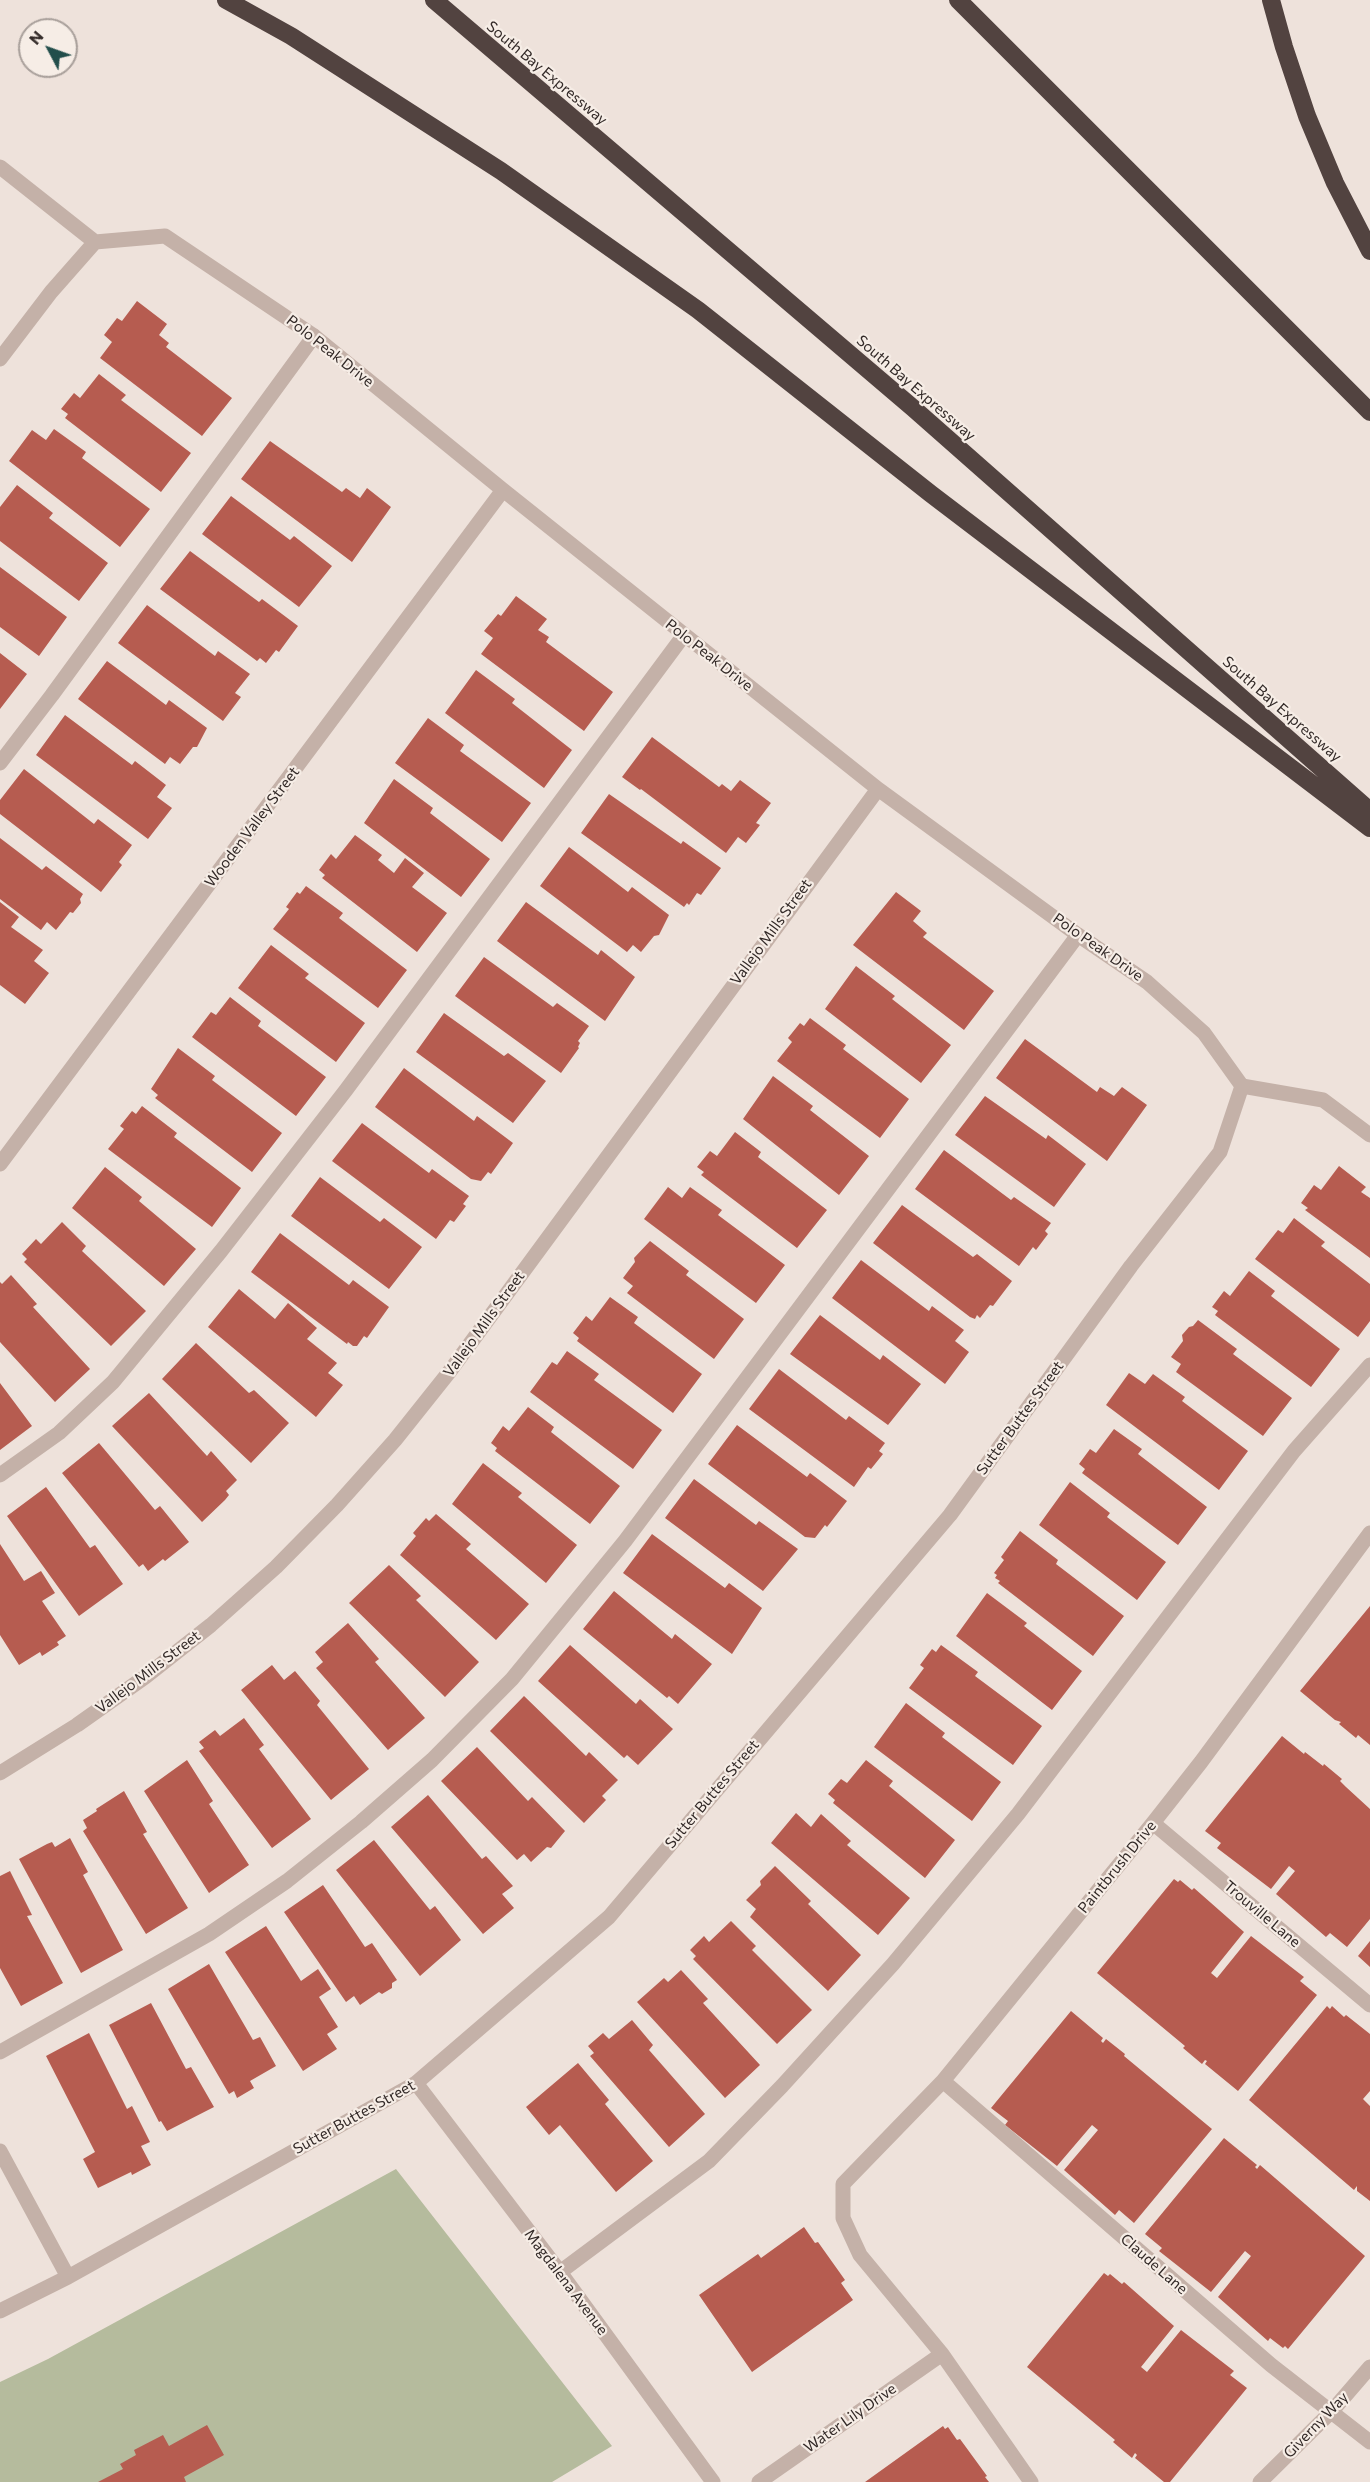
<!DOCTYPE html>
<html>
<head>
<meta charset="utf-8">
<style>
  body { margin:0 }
  #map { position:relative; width:1370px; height:2482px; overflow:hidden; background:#eee2db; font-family:Commissioner,sans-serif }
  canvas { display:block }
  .north { position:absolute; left:18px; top:18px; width:60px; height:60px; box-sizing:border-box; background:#f6ede6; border:2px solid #a89f9a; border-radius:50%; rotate:311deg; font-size:16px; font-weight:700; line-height:24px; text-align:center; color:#322927 }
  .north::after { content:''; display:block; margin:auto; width:21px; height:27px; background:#224e4b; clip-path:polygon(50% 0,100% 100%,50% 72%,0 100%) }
</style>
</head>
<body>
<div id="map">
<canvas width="1370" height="2482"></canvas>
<div class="north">N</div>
</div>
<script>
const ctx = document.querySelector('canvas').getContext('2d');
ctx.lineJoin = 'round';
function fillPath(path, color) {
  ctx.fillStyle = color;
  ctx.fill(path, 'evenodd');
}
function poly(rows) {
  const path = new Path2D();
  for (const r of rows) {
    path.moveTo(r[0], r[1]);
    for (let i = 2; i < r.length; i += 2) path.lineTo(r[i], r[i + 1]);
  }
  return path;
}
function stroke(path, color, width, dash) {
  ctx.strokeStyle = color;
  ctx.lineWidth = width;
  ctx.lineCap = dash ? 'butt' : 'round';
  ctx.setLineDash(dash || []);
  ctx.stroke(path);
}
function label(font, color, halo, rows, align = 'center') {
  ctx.font = font + ' Commissioner,sans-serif';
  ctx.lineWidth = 4.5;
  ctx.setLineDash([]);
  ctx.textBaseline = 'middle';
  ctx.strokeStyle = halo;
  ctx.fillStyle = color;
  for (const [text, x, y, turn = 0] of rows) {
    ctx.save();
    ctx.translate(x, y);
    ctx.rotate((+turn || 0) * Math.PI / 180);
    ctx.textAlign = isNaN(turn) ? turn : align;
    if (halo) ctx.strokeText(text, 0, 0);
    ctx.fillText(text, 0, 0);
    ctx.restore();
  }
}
fillPath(poly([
  [396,2169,612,2446,552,2482,0,2482,0,2382,48,2359]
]), '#b5bb9d');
fillPath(poly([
  [137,301,167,324,159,335,169,343,166,347,232,398,202,436,100,358,112,342,104,335,117,318,122,321],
  [99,374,126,395,121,400,191,453,161,492,65,418,68,414,61,409,74,393,80,398],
  [54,429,86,452,82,458,150,509,120,547,9,461,32,430,46,440],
  [270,441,342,492,346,488,360,498,367,488,391,507,352,562,241,479],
  [17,485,53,513,49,518,108,563,79,601,0,541,0,507],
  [231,496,290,540,294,536,332,566,299,607,202,534],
  [190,551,259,602,262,599,298,626,279,652,276,650,266,663,260,658,257,661,160,589],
  [0,567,67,617,39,656,0,627],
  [516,596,547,619,538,630,549,637,546,642,613,692,584,731,481,654,493,638,484,631,498,614,501,616],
  [147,605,215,656,218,651,250,674,235,693,241,697,223,721,118,643],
  [0,653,27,674,0,709],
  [107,661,166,705,169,700,207,728,197,747,193,747,180,764,170,757,165,764,78,699],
  [476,670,515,699,512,703,572,750,544,788,445,713],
  [65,715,132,765,135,761,166,785,157,797,172,808,148,839,36,755],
  [428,718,464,745,460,751,531,803,502,842,395,763],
  [652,737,719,787,722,784,731,791,740,780,771,803,756,823,760,825,746,843,738,837,726,853,641,789,640,790,622,777],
  [24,769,94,824,98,819,132,845,119,862,122,865,101,892,0,814,0,800],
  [394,779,433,808,430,813,490,859,461,897,364,823],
  [609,794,681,844,683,841,721,868,701,895,697,893,689,905,687,903,684,907,581,833],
  [355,835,382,855,378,860,394,873,405,858,424,873,412,887,447,913,417,952,322,878,325,875,319,870,331,854,336,859],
  [0,838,42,870,46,866,83,894,80,899,81,903,73,913,70,912,56,930,47,922,41,930,0,899],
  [569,847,628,892,632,887,669,915,659,935,654,936,641,952,633,945,627,952,540,886],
  [306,886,343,913,339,918,407,970,378,1008,273,929,289,909,286,907,297,892,300,894],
  [896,892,921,911,913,921,927,933,923,937,994,991,964,1030,853,945],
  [0,902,19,917,11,927,43,950,34,961,49,973,25,1004,0,985],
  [526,902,598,955,601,950,635,977,605,1021,497,941],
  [271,945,309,974,305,978,365,1023,336,1062,238,988],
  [484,957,553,1007,557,1003,589,1026,578,1041,580,1043,578,1047,579,1048,561,1073,455,996],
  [856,966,895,996,892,999,951,1045,921,1083,825,1009],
  [230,997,261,1021,258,1026,326,1077,296,1116,192,1037,211,1012,216,1015],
  [444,1013,504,1056,508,1053,546,1081,513,1123,416,1052],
  [810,1018,846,1045,843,1049,909,1099,880,1138,777,1061,792,1042,788,1038,800,1023,804,1026],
  [1025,1039,1097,1092,1100,1087,1114,1096,1122,1087,1147,1105,1107,1161,996,1078],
  [178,1048,215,1076,212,1080,282,1133,252,1172,155,1098,158,1095,151,1089],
  [404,1068,474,1121,477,1116,513,1143,491,1174,488,1172,481,1181,471,1179,375,1107],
  [773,1076,813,1106,810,1110,869,1156,839,1195,743,1119],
  [985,1096,1046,1139,1048,1135,1086,1164,1054,1207,955,1135],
  [142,1106,177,1133,174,1137,241,1188,212,1227,108,1149,124,1129,120,1126,132,1111,136,1114],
  [362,1123,429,1173,432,1169,469,1196,463,1204,466,1206,454,1222,450,1220,436,1239,332,1161],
  [735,1132,761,1152,758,1157,827,1210,797,1248,701,1175,704,1172,697,1167,710,1151,717,1156],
  [944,1150,1011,1200,1014,1197,1051,1223,1045,1231,1048,1234,1036,1250,1033,1247,1019,1266,915,1189],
  [1339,1166,1366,1187,1361,1192,1370,1198,1370,1258,1305,1210,1308,1208,1301,1203,1314,1185,1321,1190],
  [105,1167,142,1197,139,1201,196,1249,164,1286,72,1208],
  [320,1177,380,1222,384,1218,422,1247,389,1289,291,1216],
  [668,1187,682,1198,690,1187,722,1210,718,1215,785,1265,756,1303,644,1219],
  [902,1205,973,1257,977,1254,1012,1281,993,1306,990,1305,980,1318,977,1315,975,1319,970,1317,873,1243],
  [1294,1218,1325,1242,1321,1246,1370,1284,1370,1321,1358,1337,1255,1259,1278,1230,1283,1233],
  [62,1222,86,1246,82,1251,146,1311,111,1346,24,1262,27,1259,22,1254,36,1239,41,1244],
  [280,1233,349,1285,353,1280,389,1307,367,1338,364,1336,357,1346,353,1346,348,1342,347,1344,251,1272],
  [650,1241,689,1271,686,1275,744,1319,714,1359,627,1293,633,1286,623,1278,635,1262,634,1258],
  [861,1260,929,1311,932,1306,964,1330,955,1341,969,1352,945,1384,832,1298],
  [1249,1271,1275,1291,1271,1296,1340,1349,1311,1387,1215,1315,1218,1311,1212,1307,1224,1291,1230,1296],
  [11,1275,37,1304,33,1307,90,1369,55,1402,0,1342,0,1282,2,1284],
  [239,1289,275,1319,288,1303,317,1328,307,1339,337,1363,328,1373,343,1385,316,1417,208,1327],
  [610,1297,638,1317,634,1323,702,1374,673,1413,577,1341,579,1338,573,1333,586,1316,592,1321],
  [820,1315,880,1360,883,1355,921,1384,888,1425,790,1354],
  [1198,1320,1237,1349,1233,1354,1292,1398,1263,1436,1176,1372,1181,1364,1171,1357,1183,1341,1182,1335,1189,1327,1193,1326],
  [196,1343,249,1393,254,1390,289,1423,251,1463,162,1379],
  [567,1351,599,1374,594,1380,662,1430,633,1469,530,1392,552,1362,557,1365],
  [779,1369,846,1420,849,1416,885,1443,879,1451,883,1454,871,1469,868,1467,854,1487,749,1409],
  [1129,1373,1145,1384,1153,1374,1185,1397,1182,1401,1248,1451,1219,1490,1106,1405],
  [0,1383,32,1426,0,1450],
  [149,1393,207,1456,211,1451,237,1480,226,1491,229,1495,225,1500,202,1522,112,1426],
  [528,1407,554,1427,551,1432,620,1486,590,1524,495,1451,497,1448,491,1443,503,1426,509,1431],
  [737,1425,807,1477,810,1473,847,1501,827,1527,825,1525,815,1538,805,1537,708,1464],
  [1114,1429,1142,1449,1138,1454,1207,1507,1178,1545,1082,1473,1085,1469,1079,1464,1090,1449,1096,1453],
  [99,1443,155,1510,160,1506,189,1542,165,1561,163,1559,148,1571,143,1564,139,1567,62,1473],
  [483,1463,522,1493,518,1497,577,1545,546,1583,452,1504],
  [694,1479,756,1525,759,1521,798,1549,763,1591,665,1518],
  [1070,1482,1110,1513,1107,1517,1166,1562,1137,1600,1039,1525],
  [46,1487,90,1548,95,1545,123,1584,79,1616,7,1516],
  [436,1514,471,1544,466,1549,529,1604,496,1640,400,1555,416,1536,413,1533,426,1518,429,1521],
  [1020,1531,1058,1560,1056,1564,1124,1616,1093,1656,998,1583,1000,1581,995,1578,997,1575,994,1573,1004,1560,1001,1557],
  [652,1534,725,1588,729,1583,762,1608,732,1654,623,1573],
  [0,1544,24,1581,41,1571,55,1593,42,1601,66,1636,57,1642,59,1645,42,1656,40,1652,19,1665,0,1635],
  [389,1565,421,1596,416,1600,479,1662,445,1697,349,1603],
  [614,1591,672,1639,675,1634,712,1664,678,1704,669,1696,667,1698,583,1629],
  [987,1593,1027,1623,1024,1626,1082,1671,1052,1710,956,1636],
  [1370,1606,1370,1745,1358,1735,1356,1738,1339,1724,1341,1722,1335,1720,1300,1691],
  [348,1623,379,1659,375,1662,425,1718,388,1750,316,1668,323,1662,315,1652],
  [570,1645,636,1704,640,1699,673,1729,638,1765,627,1755,624,1758,538,1681],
  [941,1645,978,1672,975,1676,1042,1726,1013,1765,909,1688,924,1668,920,1665,932,1649,936,1652],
  [272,1665,284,1680,295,1671,320,1701,317,1705,369,1769,331,1800,241,1690],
  [524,1696,586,1756,589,1752,618,1780,602,1796,606,1800,584,1823,490,1731],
  [906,1703,945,1733,942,1737,1001,1782,972,1821,874,1747],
  [244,1718,264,1745,259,1749,311,1819,272,1848,199,1751,204,1748,199,1742,215,1730,220,1736],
  [1282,1736,1304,1754,1305,1752,1323,1766,1324,1764,1342,1779,1340,1781,1346,1787,1370,1809,1370,1919,1347,1947,1330,1933,1326,1937,1276,1894,1295,1871,1289,1866,1271,1889,1217,1848,1221,1843,1205,1831],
  [477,1747,528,1801,532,1797,565,1831,551,1848,547,1847,531,1862,524,1854,517,1860,441,1781],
  [187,1760,213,1801,209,1804,249,1865,209,1893,144,1791],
  [866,1760,893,1781,889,1786,955,1840,925,1878,833,1803,835,1800,828,1794,841,1779,847,1783],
  [124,1791,147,1832,143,1834,188,1908,146,1934,83,1831,87,1828,83,1820,97,1811,96,1809],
  [428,1795,482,1859,486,1856,513,1886,502,1894,514,1908,483,1934,391,1827],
  [796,1813,811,1827,821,1814,851,1841,847,1845,910,1898,878,1935,771,1843],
  [70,1838,88,1872,83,1875,123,1950,81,1973,19,1859,47,1844,52,1842,55,1847],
  [374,1840,430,1910,435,1906,461,1940,420,1976,336,1870],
  [775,1866,811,1901,808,1904,861,1955,828,1991,750,1917,756,1909,746,1900,761,1885,760,1881],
  [10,1871,32,1915,27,1916,63,1983,21,2006,0,1968,0,1876],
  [1174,1879,1178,1882,1180,1880,1192,1890,1194,1888,1244,1932,1211,1973,1217,1978,1251,1936,1304,1977,1300,1981,1317,1995,1238,2091,1205,2064,1207,2061,1205,2060,1202,2064,1183,2048,1185,2046,1097,1973],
  [323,1885,365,1947,372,1943,397,1980,392,1983,392,1988,382,1994,379,1992,360,2005,354,1996,346,2002,284,1912],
  [731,1921,756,1946,752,1950,812,2010,777,2044,693,1959,696,1956,690,1950,704,1936,709,1942],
  [266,1926,301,1981,318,1969,331,1989,319,1997,338,2027,327,2034,337,2049,303,2071,225,1952],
  [1370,1941,1370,1967,1358,1956],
  [209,1964,253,2040,260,2037,276,2066,250,2081,254,2088,237,2098,234,2091,229,2094,168,1989],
  [681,1970,708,1999,703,2003,760,2065,725,2098,637,2002,664,1978,668,1982],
  [151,2003,186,2069,191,2067,214,2107,167,2131,161,2121,159,2122,109,2025],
  [1327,2006,1330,2009,1332,2006,1344,2017,1346,2015,1370,2034,1370,2091,1363,2099,1370,2106,1370,2201,1357,2191,1357,2186,1354,2190,1249,2100],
  [1071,2011,1103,2038,1101,2041,1103,2043,1106,2039,1125,2054,1124,2056,1212,2129,1134,2223,1119,2210,1115,2215,1064,2170,1098,2130,1092,2125,1057,2166,1005,2125,1008,2121,991,2108],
  [632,2020,653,2045,649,2050,705,2114,669,2147,590,2056,594,2053,588,2046,603,2033,609,2039],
  [89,2033,127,2109,132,2106,150,2142,141,2146,151,2165,132,2175,131,2172,98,2188,83,2159,95,2152,46,2056],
  [578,2063,609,2100,605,2104,653,2161,616,2192,560,2125,549,2135,526,2107],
  [1224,2138,1257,2165,1255,2167,1257,2169,1260,2165,1365,2256,1288,2349,1285,2346,1283,2348,1270,2338,1268,2341,1218,2297,1251,2256,1245,2251,1211,2292,1159,2251,1162,2248,1145,2234],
  [804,2227,815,2243,818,2242,845,2280,841,2283,853,2300,752,2372,699,2295,758,2254,761,2258],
  [1104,2273,1108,2276,1110,2274,1122,2284,1124,2282,1174,2326,1141,2367,1147,2372,1181,2330,1234,2371,1230,2375,1247,2388,1170,2482,1164,2482,1135,2458,1137,2455,1135,2453,1132,2458,1113,2442,1115,2440,1027,2367],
  [207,2425,224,2455,184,2477,186,2482,98,2482,123,2469,120,2464,136,2455,134,2450,163,2435,169,2446],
  [943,2426,945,2429,948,2427,957,2440,960,2439,987,2476,985,2477,989,2482,865,2482]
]), '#b65c50');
stroke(poly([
  [0,763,52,695,314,336],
  [1242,1086,1323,1100,1370,1135],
  [0,1475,59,1433,113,1382,221,1251,346,1090,684,635],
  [0,2052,209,1934,287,1881,361,1822,432,1760,512,1679,625,1541,1078,935],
  [560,2272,709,2161,782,2086,893,1964,1018,1814,1294,1451,1370,1365]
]), '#c4b1a8', 15);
stroke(poly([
  [0,167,95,242],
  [0,359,51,292,95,242,165,236,314,336,503,490,878,789,1078,935,1147,982,1204,1033,1242,1086,1220,1152,1131,1266,950,1515,609,1917,416,2083,68,2277,0,2311],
  [0,1164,503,490],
  [0,1773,77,1725,145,1677,211,1625,276,1567,337,1505,395,1440,450,1371,878,789],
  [1153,1823,1370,2005],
  [943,2081,1271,2365,1370,2442],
  [416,2083,560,2272,713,2482],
  [0,2151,68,2277],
  [942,2354,860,2255,843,2218,843,2184,943,2081,1153,1823,1201,1762,1370,1533],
  [759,2482,942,2354,1031,2482],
  [1260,2482,1332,2411,1370,2367]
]), '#c4b1a8', 15);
stroke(poly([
  [226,0,291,36,501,171,698,310,931,494,1370,828],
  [434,0,913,408,1370,811],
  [958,0,1370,412],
  [1271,0,1284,47,1307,116,1335,183,1370,251]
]), '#524340', 18);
label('15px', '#322927', '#f6ede6', [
  ["South Bay Expressway",547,73,40],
  ["Polo Peak Drive",330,351,38],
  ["South Bay Expressway",916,388,41],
  ["Polo Peak Drive",709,655,38],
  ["South Bay Expressway",1282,709,41],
  ["Wooden Valley Street",252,827,-53],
  ["Vallejo Mills Street",771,932,-54],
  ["Polo Peak Drive",1098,947,35],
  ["Vallejo Mills Street",484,1324,-54],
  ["Sutter Buttes Street",1020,1418,-54],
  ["Vallejo Mills Street",148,1672,-37],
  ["Sutter Buttes Street",712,1794,-50],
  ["Paintbrush Drive",1117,1867,-51],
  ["Trouville Lane",1262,1914,40],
  ["Sutter Buttes Street",354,2117,-29],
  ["Claude Lane",1154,2264,41],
  ["Magdalena Avenue",566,2282,53],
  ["Water Lily Drive",850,2418,-35],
  ["Giverny Way",1316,2425,-46]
]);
</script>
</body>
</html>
